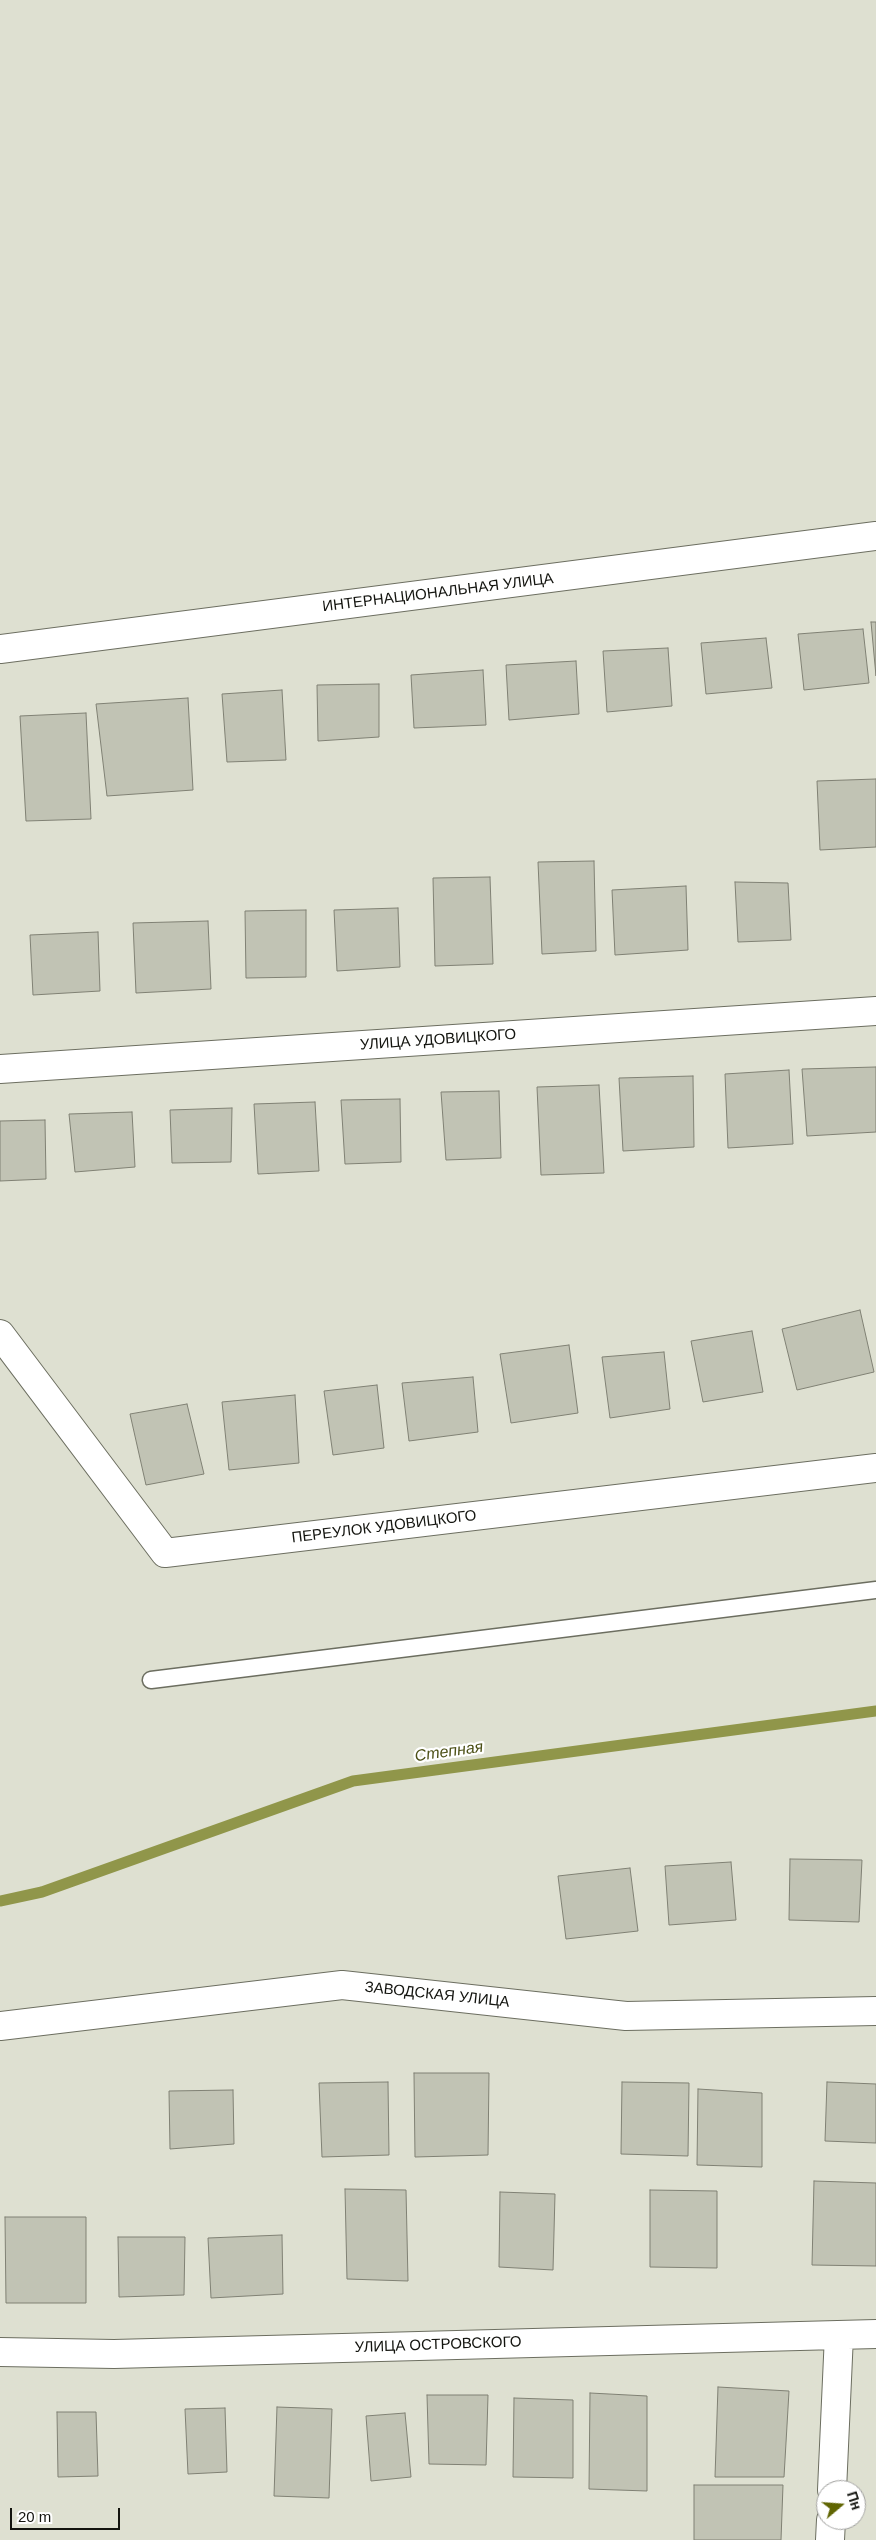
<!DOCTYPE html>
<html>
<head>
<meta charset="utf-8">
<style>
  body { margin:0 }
  #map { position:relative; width:876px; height:2540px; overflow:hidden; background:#dee0d1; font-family:Helvetica,sans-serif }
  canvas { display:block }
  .north { position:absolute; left:816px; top:2480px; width:50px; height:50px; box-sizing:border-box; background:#fff; border:1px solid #a1a19f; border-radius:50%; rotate:72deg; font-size:14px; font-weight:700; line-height:20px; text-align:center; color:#13140f }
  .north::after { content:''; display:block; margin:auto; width:18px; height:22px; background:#606502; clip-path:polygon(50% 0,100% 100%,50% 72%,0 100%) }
  .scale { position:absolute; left:10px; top:2508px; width:110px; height:22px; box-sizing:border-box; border:2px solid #13140f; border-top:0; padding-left:6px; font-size:15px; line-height:18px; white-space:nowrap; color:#13140f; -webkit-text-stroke:4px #fff; paint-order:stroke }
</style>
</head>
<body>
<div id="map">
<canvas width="876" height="2540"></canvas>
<div class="north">Пн</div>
<div class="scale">20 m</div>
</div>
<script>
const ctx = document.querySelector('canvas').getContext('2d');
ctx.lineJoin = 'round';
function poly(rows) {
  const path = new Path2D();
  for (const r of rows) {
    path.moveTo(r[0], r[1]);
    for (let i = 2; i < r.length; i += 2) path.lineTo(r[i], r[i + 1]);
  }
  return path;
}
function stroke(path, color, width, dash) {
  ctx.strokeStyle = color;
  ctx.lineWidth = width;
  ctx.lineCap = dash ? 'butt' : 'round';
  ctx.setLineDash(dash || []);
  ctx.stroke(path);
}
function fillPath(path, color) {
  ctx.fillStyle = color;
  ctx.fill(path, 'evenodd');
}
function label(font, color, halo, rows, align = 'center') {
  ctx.font = font + ' Helvetica,sans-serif';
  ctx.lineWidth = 4.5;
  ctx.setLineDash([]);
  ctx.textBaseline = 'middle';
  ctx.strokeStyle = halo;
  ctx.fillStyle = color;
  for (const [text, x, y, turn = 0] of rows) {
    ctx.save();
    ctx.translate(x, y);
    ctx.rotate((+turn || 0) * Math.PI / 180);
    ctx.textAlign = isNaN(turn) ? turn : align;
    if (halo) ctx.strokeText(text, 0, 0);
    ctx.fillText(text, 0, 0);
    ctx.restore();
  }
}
stroke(poly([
  [0,1901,42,1892,353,1781,876,1711]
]), '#90964a', 11);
const building = poly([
  [871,622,876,622,876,676,871,622],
  [863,629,869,683,804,690,798,634,863,629],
  [766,638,772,688,706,694,701,643,766,638],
  [668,648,672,706,607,712,603,651,668,648],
  [576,661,579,714,509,720,506,665,576,661],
  [483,670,486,725,414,728,411,675,483,670],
  [379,684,379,737,318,741,317,685,379,684],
  [282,690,286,760,227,762,222,694,282,690],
  [188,698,193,790,107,796,96,704,188,698],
  [86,713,91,819,26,821,20,716,86,713],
  [876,779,876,847,820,850,817,781,876,779],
  [594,861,596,951,542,954,538,862,594,861],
  [490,877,493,964,435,966,433,878,490,877],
  [735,882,788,883,791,940,738,942,735,882],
  [686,886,688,950,615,955,612,890,686,886],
  [398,908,400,967,337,971,334,910,398,908],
  [306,910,306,977,246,978,245,911,306,910],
  [208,921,211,989,136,993,133,923,208,921],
  [98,932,100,991,33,995,30,935,98,932],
  [876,1067,876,1132,807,1136,802,1069,876,1067],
  [789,1070,793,1144,728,1148,725,1074,789,1070],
  [693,1076,694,1147,623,1151,619,1078,693,1076],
  [599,1085,604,1173,541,1175,537,1087,599,1085],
  [499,1091,501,1158,446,1160,441,1092,499,1091],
  [400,1099,401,1162,345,1164,341,1100,400,1099],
  [315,1102,319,1171,258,1174,254,1104,315,1102],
  [232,1108,231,1162,172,1163,170,1110,232,1108],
  [132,1112,135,1167,75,1172,69,1114,132,1112],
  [45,1120,46,1179,0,1181,0,1121,45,1120],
  [860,1310,874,1372,797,1390,782,1329,860,1310],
  [752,1331,763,1392,703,1402,691,1341,752,1331],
  [569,1345,578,1413,511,1423,500,1354,569,1345],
  [664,1352,670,1409,610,1418,602,1357,664,1352],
  [473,1377,478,1432,409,1441,402,1383,473,1377],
  [377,1385,384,1448,333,1455,324,1391,377,1385],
  [295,1395,299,1463,229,1470,222,1402,295,1395],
  [187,1404,204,1474,146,1485,130,1414,187,1404],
  [790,1859,862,1860,859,1922,789,1920,790,1859],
  [731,1862,736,1920,669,1925,665,1866,731,1862],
  [630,1868,638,1931,566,1939,558,1876,630,1868],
  [414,2073,489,2073,488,2155,415,2157,414,2073],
  [388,2082,389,2155,322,2157,319,2083,388,2082],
  [622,2082,689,2083,688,2156,621,2154,622,2082],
  [827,2082,876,2084,876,2143,825,2141,827,2082],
  [698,2089,762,2093,762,2167,697,2165,698,2089],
  [233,2090,234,2144,170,2149,169,2091,233,2090],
  [814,2181,876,2183,876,2266,812,2265,814,2181],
  [345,2189,406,2190,408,2281,347,2279,345,2189],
  [650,2190,717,2191,717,2268,650,2267,650,2190],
  [500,2192,555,2194,553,2270,499,2267,500,2192],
  [5,2217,86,2217,86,2303,6,2303,5,2217],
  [282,2235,283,2294,211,2298,208,2238,282,2235],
  [118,2237,185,2237,184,2295,119,2297,118,2237],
  [718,2387,789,2391,784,2477,715,2477,718,2387],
  [590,2393,647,2396,647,2491,589,2489,590,2393],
  [427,2395,488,2395,486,2465,429,2464,427,2395],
  [514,2398,573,2400,573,2478,513,2477,514,2398],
  [277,2407,332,2409,329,2498,274,2496,277,2407],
  [225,2408,227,2472,188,2474,185,2409,225,2408],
  [57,2412,96,2412,98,2476,58,2477,57,2412],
  [405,2413,411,2477,371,2481,366,2416,405,2413],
  [694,2485,783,2485,781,2540,694,2540,694,2485]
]);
fillPath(building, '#c1c3b4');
stroke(building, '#808174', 1);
const lane = poly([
  [151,1680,876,1590]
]);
const street = poly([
  [0,649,876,536],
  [0,1069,876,1011],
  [0,1334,165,1553,876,1468],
  [0,2026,342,1985,626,2016,876,2011],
  [0,2352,114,2354,876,2334],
  [832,2490,839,2335],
  [830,2540,831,2520]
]);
stroke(lane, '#6c6e60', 19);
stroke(street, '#6c6e60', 30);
stroke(lane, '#fff', 16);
stroke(street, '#fff', 28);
label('15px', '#13140f', '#fff', [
  ["ИНТЕРНАЦИОНАЛЬНАЯ УЛИЦА",438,593,-7],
  ["УЛИЦА УДОВИЦКОГО",438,1040,-4],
  ["ПЕРЕУЛОК УДОВИЦКОГО",384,1527,-7],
  ["ЗАВОДСКАЯ УЛИЦА",437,1995,6],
  ["УЛИЦА ОСТРОВСКОГО",438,2345,-2]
]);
label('italic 16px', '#4c5016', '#fff', [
  ["Степная",449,1752,-8]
]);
</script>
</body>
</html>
